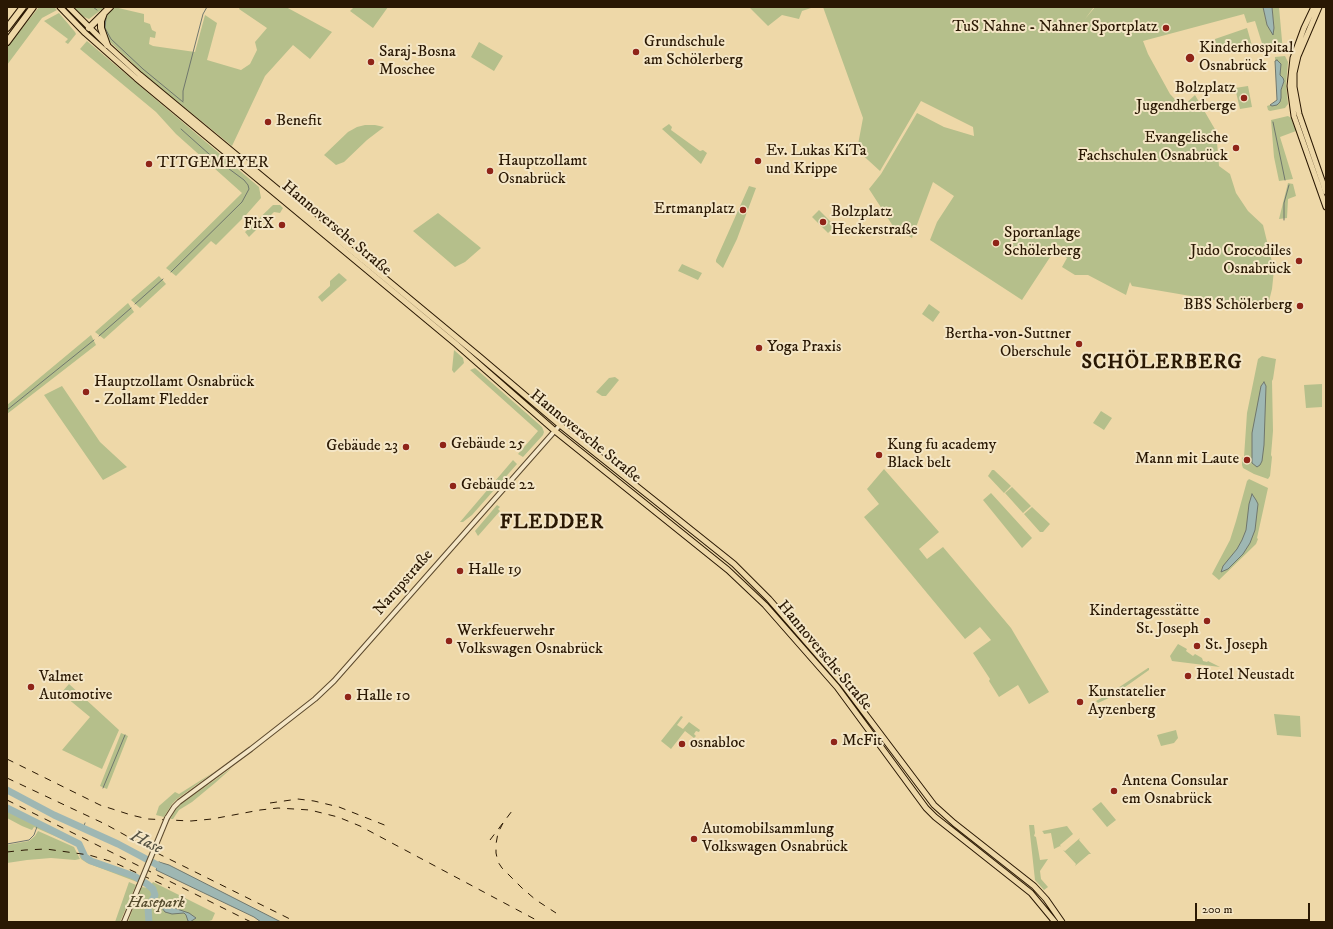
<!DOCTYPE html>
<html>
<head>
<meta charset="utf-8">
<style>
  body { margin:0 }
  #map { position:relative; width:1333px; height:929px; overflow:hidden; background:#eed8a8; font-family:"IM FELL DW Pica",serif }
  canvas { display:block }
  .frame { position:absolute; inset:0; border:8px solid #2a1803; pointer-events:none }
  .scale { position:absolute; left:1195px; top:903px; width:115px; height:18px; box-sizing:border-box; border:2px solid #2a1803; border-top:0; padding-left:5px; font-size:12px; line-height:14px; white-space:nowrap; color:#2a1803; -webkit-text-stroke:3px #f4e6c6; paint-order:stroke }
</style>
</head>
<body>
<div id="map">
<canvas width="1333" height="929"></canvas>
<div class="frame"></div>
<div class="scale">200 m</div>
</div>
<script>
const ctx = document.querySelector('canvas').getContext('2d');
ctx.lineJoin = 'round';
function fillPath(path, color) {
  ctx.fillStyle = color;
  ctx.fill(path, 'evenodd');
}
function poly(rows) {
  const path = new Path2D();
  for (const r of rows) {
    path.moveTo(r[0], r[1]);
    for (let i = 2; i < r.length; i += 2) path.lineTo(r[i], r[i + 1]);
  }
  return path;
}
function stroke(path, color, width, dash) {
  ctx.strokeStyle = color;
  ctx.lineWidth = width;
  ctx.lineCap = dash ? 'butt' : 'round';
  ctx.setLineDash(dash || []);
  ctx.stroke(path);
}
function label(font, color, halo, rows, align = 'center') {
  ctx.font = font + ' "IM FELL DW Pica",serif';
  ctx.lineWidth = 4;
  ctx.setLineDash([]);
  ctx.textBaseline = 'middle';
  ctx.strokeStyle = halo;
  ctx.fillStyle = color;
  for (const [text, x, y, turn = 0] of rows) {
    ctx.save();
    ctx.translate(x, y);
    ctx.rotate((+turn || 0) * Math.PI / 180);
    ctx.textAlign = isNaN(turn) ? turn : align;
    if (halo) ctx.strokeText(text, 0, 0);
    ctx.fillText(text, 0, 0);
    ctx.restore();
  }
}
fillPath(poly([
  [39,7,54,7,57,10,42,18,7,65,7,47],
  [73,7,105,7,89,19,82,16],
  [114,7,144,14,144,22,150,24,152,30,156,32,155,38,150,37,149,44,153,46,195,52,205,15,217,23,207,60,241,70,250,64,257,50,255,42,267,28,239,9,240,7,286,7,332,32,310,59,293,45,265,76,232,146,146,76,109,41,105,36,102,26,106,16],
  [354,7,388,7,373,28,350,11],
  [749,7,814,7,802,11,799,19,782,15,768,26],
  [823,7,1094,7,1085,19,1095,7,1263,7,1267,25,1271,31,1274,28,1272,7,1279,7,1283,52,1265,53,1255,21,1247,23,1244,14,1143,41,1148,54,1170,94,1182,107,1195,95,1216,131,1219,166,1230,174,1236,193,1248,211,1263,225,1274,270,1272,289,1267,309,1132,286,1130,282,1126,295,1088,275,1075,275,1062,267,1067,258,1059,252,1062,247,1058,245,1022,300,930,240,937,222,954,196,933,182,912,238,893,226,869,189,881,174,917,113,944,127,974,136,973,127,921,101,880,171,857,150,863,118],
  [59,13,75,32,76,34,68,44,65,42,68,39,44,21],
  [1247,28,1253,49,1233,53,1230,47,1225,49,1216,46,1215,39],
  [87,41,259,187,261,198,246,215,216,245,211,241,176,276,166,268,242,193,176,134,156,112,80,49],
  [479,42,503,56,494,71,471,57],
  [1285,56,1288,62,1286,84,1288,104,1285,108,1270,111,1268,110,1267,106,1270,105,1272,106,1281,98,1281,90,1283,85,1283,78,1280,75,1280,71,1281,68,1277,60,1275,61,1275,57],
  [1248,86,1252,107,1240,109,1235,88],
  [1288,116,1291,118,1296,131,1280,137,1293,179,1279,181,1274,157,1271,120],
  [669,124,672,127,671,130,700,151,703,150,707,153,701,164,662,129],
  [365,125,375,125,384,127,367,140,344,162,336,165,324,155,348,132,357,127],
  [1288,183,1293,184,1296,196,1288,199,1287,218,1279,219],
  [749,186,756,188,737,239,723,268,716,262,716,260],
  [273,205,280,205,283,208,280,213,274,212,249,237,245,232],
  [819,210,835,226,828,233,812,217],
  [438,213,481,248,465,262,455,267,413,231],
  [682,264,702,273,698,280,678,271],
  [339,273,347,280,322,302,318,297,330,286,330,281],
  [159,276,166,284,140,308,131,300],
  [128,303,134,312,104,339,95,332],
  [929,304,940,312,933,322,922,314],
  [91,335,96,345,7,414,7,405],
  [454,350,463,358,464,363,454,373,452,370],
  [1262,356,1276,359,1273,379,1272,381,1273,431,1271,455,1272,457,1270,476,1268,479,1254,474,1243,468,1242,465,1242,458,1244,457,1247,413,1258,359],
  [475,368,542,427,544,432,543,435,523,457,518,454,538,431,470,370],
  [615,377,619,380,606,396,602,396,596,392,609,378],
  [1322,384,1322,407,1306,408,1304,385],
  [62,386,100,442,127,467,103,480,44,395],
  [1101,411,1112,418,1104,430,1093,423],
  [513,460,517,464,472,515,463,522,460,522],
  [884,469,939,532,919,549,927,559,943,547,1011,628,1049,692,1029,704,1018,685,999,697,989,681,990,679,973,653,991,640,980,627,965,639,864,517,879,504,867,489],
  [992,470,994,470,1011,486,1004,493,988,476],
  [1249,479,1268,488,1257,538,1258,539,1256,544,1219,580,1212,574,1230,540,1236,521,1247,481],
  [1012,487,1031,506,1023,513,1005,493],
  [991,493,1032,538,1022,548,983,500],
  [497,505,500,507,498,509,500,511,478,536,475,531],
  [1032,507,1050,524,1043,532,1040,532,1024,514],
  [1178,644,1187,649,1186,651,1193,656,1195,654,1202,658,1203,661,1207,662,1208,661,1220,667,1172,661,1170,656],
  [1148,668,1149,668,1149,670,1111,697,1098,703,1096,701,1109,694],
  [69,684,119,730,102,769,62,750,90,717,61,693],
  [1274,714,1300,716,1301,737,1277,735],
  [681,716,683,717,677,725,683,729,689,722,700,730,699,732,696,731,694,734,696,736,694,738,685,731,671,749,661,741],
  [1176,730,1178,738,1174,743,1161,746,1157,735],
  [121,733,128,736,107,789,100,786],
  [233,767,215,783,192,802,179,810,173,819,170,819,176,808,181,804],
  [214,772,177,799,172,804,164,817,156,815,159,806,175,792,179,794],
  [1101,802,1116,820,1107,827,1092,809],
  [7,806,82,843,82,848,34,827,32,830,22,826,7,818],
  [1029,825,1034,825,1035,833,1034,836,1036,837,1040,860,1048,859,1040,871,1041,879,1048,887,1044,890,1035,880],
  [1067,826,1073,834,1060,845,1061,847,1060,846,1054,849,1051,833,1044,834,1043,832,1042,831],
  [38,831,74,847,80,859,75,860,51,858,27,860,7,863,7,845,29,841,35,836],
  [1080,838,1079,840,1091,854,1089,854,1075,866,1076,864,1063,850,1065,851],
  [79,855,84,856,91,861,138,878,137,882,87,863,81,859],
  [129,882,136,885,120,922,115,922],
  [153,882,215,913,212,920,206,922,128,922,141,887,149,888]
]), '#b5bf8b');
const water = poly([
  [1263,7,1272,7,1274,28,1273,35,1267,25,1263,7],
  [1277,60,1281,64,1280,75,1283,78,1284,81,1281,90,1281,98,1280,102,1277,105,1272,106,1270,105,1277,100,1275,61,1277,60],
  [1264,382,1266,386,1264,445,1262,461,1260,465,1257,467,1252,463,1252,433,1261,386,1264,382],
  [1252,494,1256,500,1258,504,1255,530,1250,543,1243,554,1228,569,1221,572,1223,566,1237,549,1242,540,1246,530,1249,504,1252,494],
  [159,862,169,865,281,922,261,922,254,917,156,870,159,862],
  [166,903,170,904,177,909,189,913,196,918,190,922,188,921,186,915,184,913,172,914,165,912,162,908,166,903]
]);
fillPath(water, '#9eb7b3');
stroke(water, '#70776d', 1);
stroke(poly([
  [93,7,97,10],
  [106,18,105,28,111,39,143,69,183,102],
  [183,101,183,91,203,14,207,7],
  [1273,122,1285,180],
  [1284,220,1284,203,1289,185],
  [171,272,242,202,249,189,248,185,244,180,209,154,181,129],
  [135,304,163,279],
  [99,336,131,308],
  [7,410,94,340],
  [103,788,125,735],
  [83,828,85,823],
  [7,844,29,840,34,835,38,824]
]), '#70776d', 1);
stroke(poly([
  [7,790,54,815,118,844,165,869],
  [7,808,79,844,85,857,91,861,134,876,147,884,153,889,155,895,148,908,149,922]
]), '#9eb7b3', 7);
const minor = poly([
  [167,818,174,807,179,802,251,749,315,699,334,681,560,425],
  [124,922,139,886]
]);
const major = poly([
  [60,7,85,33,136,78,456,344,555,431,728,570,765,605,837,687,926,808,935,817,1031,893,1055,922],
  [69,7,107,45,140,75,480,357,560,425,734,564,769,599,842,683,934,805,954,823,1034,886,1046,899,1062,922],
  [1314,7,1304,28,1293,58,1290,86,1294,116,1326,207],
  [1319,7,1298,56,1294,73,1294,87,1299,114,1326,192]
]);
const highway = poly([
  [104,13,101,21,101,28,107,45],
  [7,28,23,7],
  [89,28,110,7],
  [7,42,33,7]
]);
stroke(minor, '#5b482c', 6);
stroke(major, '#2a1803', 7);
stroke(highway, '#2a1803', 8);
stroke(minor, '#f4e6c6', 4);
stroke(major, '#eed8a8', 5);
stroke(highway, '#eed8a8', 6);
stroke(poly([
  [7,759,100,805,131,815,148,819,191,821,212,819,260,810,278,808,310,810,338,817,360,826,540,922],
  [7,778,105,824,161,855,296,922],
  [7,800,251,922],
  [270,803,298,799,314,801,339,807,387,826],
  [503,823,498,833,496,844,496,853,498,862,502,868,522,888,536,900,556,913],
  [490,840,512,811],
  [7,852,25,850,46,849,89,855,113,862,170,888]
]), '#2a1803', 1, [7, 7]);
const minorBridge = poly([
  [139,886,167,818]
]);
stroke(minorBridge, '#5b482c', 6, []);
stroke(minorBridge, '#f4e6c6', 4);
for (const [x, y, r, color] of [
  [1166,28,4,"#8f2418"],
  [636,52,4,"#8f2418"],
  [1190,58,5,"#8f2418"],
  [371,62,4,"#8f2418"],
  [1244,98,4,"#8f2418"],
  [268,122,4,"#8f2418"],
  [1236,148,4,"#8f2418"],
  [758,161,4,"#8f2418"],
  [149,164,4,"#8f2418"],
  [490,171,4,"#8f2418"],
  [743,210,4,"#8f2418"],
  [823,222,4,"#8f2418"],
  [282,225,4,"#8f2418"],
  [996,243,4,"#8f2418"],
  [1299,261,4,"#8f2418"],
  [1300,306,4,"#8f2418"],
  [1079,344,4,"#8f2418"],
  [759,348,4,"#8f2418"],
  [86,392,4,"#8f2418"],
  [443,445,4,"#8f2418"],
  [406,447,4,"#8f2418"],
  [879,455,4,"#8f2418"],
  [1247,460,4,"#8f2418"],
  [453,486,4,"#8f2418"],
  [460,571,4,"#8f2418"],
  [1207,621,4,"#8f2418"],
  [449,641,4,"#8f2418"],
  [1197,646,4,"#8f2418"],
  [1188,676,4,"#8f2418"],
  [31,687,4,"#8f2418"],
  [348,697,4,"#8f2418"],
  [1080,702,4,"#8f2418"],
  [834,742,4,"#8f2418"],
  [682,744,4,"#8f2418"],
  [1114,791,4,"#8f2418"],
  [694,839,4,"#8f2418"]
]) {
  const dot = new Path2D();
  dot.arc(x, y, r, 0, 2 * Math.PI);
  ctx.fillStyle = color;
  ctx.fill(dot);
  stroke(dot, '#f4e6c6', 1.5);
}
label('16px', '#2a1803', '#f4e6c6', [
  ["TuS Nahne - Nahner Sportplatz",1158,28,"right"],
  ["Grundschule",644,43],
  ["am Schölerberg",644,61],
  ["Kinderhospital",1199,49],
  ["Osnabrück",1199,67],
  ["Saraj-Bosna",379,53],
  ["Moschee",379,71],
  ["Bolzplatz",1236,89,"right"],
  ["Jugendherberge",1236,107,"right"],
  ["Benefit",276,122],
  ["Evangelische",1228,139,"right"],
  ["Fachschulen Osnabrück",1228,157,"right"],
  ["Ev. Lukas KiTa",766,152],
  ["und Krippe",766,170],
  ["Hauptzollamt",498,162],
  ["Osnabrück",498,180],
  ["TITGEMEYER",157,164],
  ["Ertmanplatz",735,210,"right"],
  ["Bolzplatz",831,213],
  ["Heckerstraße",831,231],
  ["FitX",274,225,"right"],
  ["Sportanlage",1004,234],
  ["Schölerberg",1004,252],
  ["Judo Crocodiles",1291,252,"right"],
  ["Osnabrück",1291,270,"right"],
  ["BBS Schölerberg",1292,306,"right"],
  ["Bertha-von-Suttner",1071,335,"right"],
  ["Oberschule",1071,353,"right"],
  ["Yoga Praxis",767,348],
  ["Hauptzollamt Osnabrück",94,383],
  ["- Zollamt Fledder",94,401],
  ["Gebäude 25",451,445],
  ["Kung fu academy",887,446],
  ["Black belt",887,464],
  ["Gebäude 23",398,447,"right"],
  ["Mann mit Laute",1239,460,"right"],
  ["Gebäude 22",461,486],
  ["Halle 19",468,571],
  ["Kindertagesstätte",1199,612,"right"],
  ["St. Joseph",1199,630,"right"],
  ["Werkfeuerwehr",457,632],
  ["Volkswagen Osnabrück",457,650],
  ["St. Joseph",1205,646],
  ["Hotel Neustadt",1196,676],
  ["Valmet",39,678],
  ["Automotive",39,696],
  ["Kunstatelier",1088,693],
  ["Ayzenberg",1088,711],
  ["Halle 10",356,697],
  ["McFit",842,742],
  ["osnabloc",690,744],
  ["Antena Consular",1122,782],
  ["em Osnabrück",1122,800],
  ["Automobilsammlung",702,830],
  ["Volkswagen Osnabrück",702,848]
], 'left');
label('16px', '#2a1803', '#f4e6c6', [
  ["Hannoversche Straße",336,229,40],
  ["Hannoversche Straße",585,437,39],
  ["Narupstraße",404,583,-49],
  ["Hannoversche Straße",824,656,50]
]);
label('italic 16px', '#544a2c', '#f4e6c6', [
  ["Hasepark",156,904]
]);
label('italic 17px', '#535041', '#f4e6c6', [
  ["Hase",146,843,26]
]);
ctx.letterSpacing = '1px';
label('bold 20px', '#2a1803', '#f4e6c6', [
  ["SCHÖLERBERG",1162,364],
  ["FLEDDER",552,524]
]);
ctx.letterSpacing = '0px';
</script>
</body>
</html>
